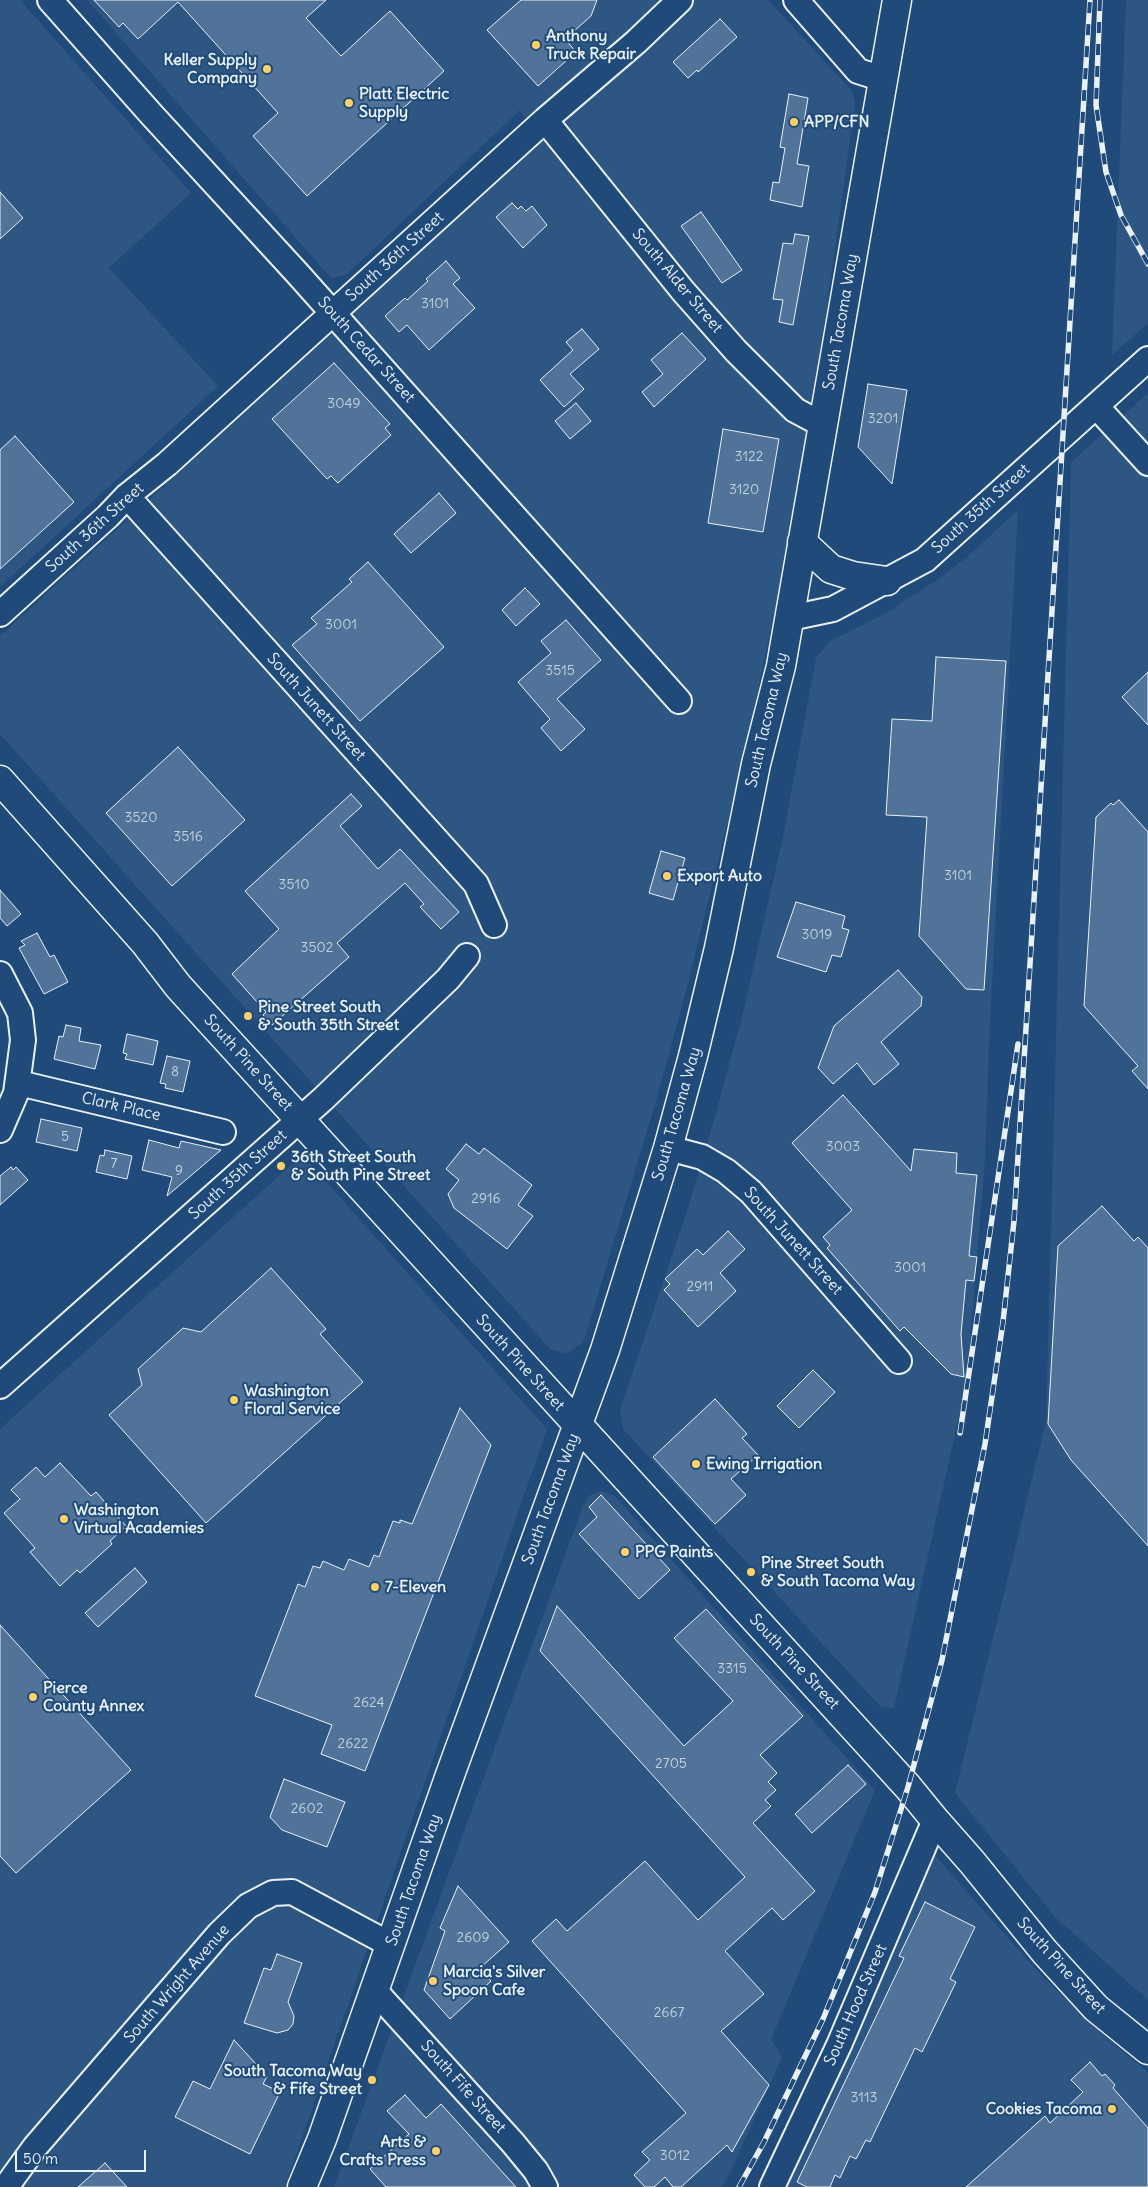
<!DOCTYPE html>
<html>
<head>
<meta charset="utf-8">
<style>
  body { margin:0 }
  #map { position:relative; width:1148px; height:2187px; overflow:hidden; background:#1f4a7a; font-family:Delius,sans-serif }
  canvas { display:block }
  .scale { position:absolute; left:15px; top:2150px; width:131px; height:22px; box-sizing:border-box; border:2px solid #e8f1f8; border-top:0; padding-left:6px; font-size:15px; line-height:18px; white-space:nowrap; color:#e8f1f8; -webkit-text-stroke:4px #1f4a7a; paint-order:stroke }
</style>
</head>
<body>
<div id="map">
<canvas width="1148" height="2187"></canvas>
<div class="scale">50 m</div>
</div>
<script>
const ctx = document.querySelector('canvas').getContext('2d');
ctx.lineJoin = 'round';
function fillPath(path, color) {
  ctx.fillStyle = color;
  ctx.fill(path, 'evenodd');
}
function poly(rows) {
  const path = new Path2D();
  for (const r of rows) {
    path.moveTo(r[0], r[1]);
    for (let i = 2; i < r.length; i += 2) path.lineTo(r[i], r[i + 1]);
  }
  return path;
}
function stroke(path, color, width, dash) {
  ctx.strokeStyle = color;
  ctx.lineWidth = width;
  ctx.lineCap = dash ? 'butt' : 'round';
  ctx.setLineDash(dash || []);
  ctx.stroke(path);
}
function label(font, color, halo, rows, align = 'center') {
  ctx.font = font + ' Delius,sans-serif';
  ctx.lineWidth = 4;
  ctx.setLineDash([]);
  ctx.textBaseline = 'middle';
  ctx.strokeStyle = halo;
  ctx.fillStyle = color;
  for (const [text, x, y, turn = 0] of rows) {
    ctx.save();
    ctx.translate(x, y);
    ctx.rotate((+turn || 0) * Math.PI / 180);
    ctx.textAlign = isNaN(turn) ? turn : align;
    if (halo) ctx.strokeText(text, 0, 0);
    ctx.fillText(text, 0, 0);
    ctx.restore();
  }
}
fillPath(poly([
  [0,0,20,0,191,193,109,268,218,386,0,587],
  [87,0,768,0,852,91,855,104,819,362,774,613,748,738,689,980,657,1098,585,1338,581,1344,570,1352,563,1353,550,1349,0,734,0,636,541,142,520,110,346,275,331,278],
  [1126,0,1148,0,1148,323,1112,355],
  [1148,393,1148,2000,1054,1916,955,1793,1046,1422,1071,462],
  [1018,510,990,1020,985,1159,967,1380,894,1708,881,1707,623,1429,620,1410,687,1211,716,1113,743,1013,783,837,816,658,829,642,886,613,941,577,968,556],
  [299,1160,305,1160,312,1166,547,1429,285,2187,0,2187,0,1429,294,1162],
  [602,1491,615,1496,875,1790,771,2040,782,2057,730,2173,722,2187,334,2187,583,1506,590,1495],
  [915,1833,1040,1974,1102,2034,1148,2072,1148,2187,761,2187,842,2011]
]), '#2e5683');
const building = poly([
  [94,0,326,0,306,18,341,56,390,11,444,71,307,196,253,136,278,113,178,2,138,39,123,23,119,27,94,0],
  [521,0,597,0,591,16,565,39,576,52,538,86,487,30,521,0],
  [720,19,737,37,698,72,697,70,688,78,673,62,720,19],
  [789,94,808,98,797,164,809,166,802,207,770,200,773,182,779,183,785,148,780,147,789,94],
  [0,192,23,218,0,239,0,192],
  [512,203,518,209,521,206,526,211,532,206,547,225,523,248,496,217,512,203],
  [701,212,742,270,722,283,681,226,701,212],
  [795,234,809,236,793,325,779,322,783,300,773,299,783,243,793,244,795,234],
  [446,261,460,278,453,284,475,308,429,350,407,325,399,332,385,316,405,298,407,300,428,281,426,279,446,261],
  [582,329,599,349,570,374,584,389,564,407,540,380,573,350,566,342,582,329],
  [682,333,706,359,654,407,642,392,663,374,651,360,682,333],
  [334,363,390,424,385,428,391,435,338,483,331,476,327,479,272,419,334,363],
  [868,384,907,390,892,484,858,447,868,384],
  [576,403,591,421,570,439,555,421,576,403],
  [723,429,779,439,763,532,708,523,723,429],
  [15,436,74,502,0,569,0,450,15,436],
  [439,493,456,513,411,553,394,534,439,493],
  [368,562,444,647,360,721,292,645,317,624,311,618,352,582,349,579,368,562],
  [525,588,540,604,516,626,502,610,525,588],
  [566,620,601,660,557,699,585,729,561,751,541,728,550,719,518,682,551,653,541,641,566,620],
  [936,657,1006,661,984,990,966,989,919,936,927,817,886,815,892,719,932,721,936,657],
  [1148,672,1148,725,1122,697,1148,672],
  [178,747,245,820,172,886,106,813,178,747],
  [351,794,362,806,340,826,378,869,400,849,459,912,441,929,420,907,424,904,405,883,337,943,349,957,272,1025,263,1015,266,1012,232,974,279,929,245,891,351,794],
  [1119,800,1148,832,1148,1089,1132,1071,1138,1066,1084,1006,1096,817,1111,803,1113,805,1119,800],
  [661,851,685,858,673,900,649,893,661,851],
  [0,890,21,914,7,926,0,918,0,890],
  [796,902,845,916,842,928,849,930,841,957,832,955,826,972,777,957,796,902],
  [37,933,50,957,54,955,68,982,44,994,19,948,25,945,21,941,37,933],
  [898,970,922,997,921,1006,881,1042,899,1064,874,1085,857,1063,833,1084,818,1068,834,1026,898,970],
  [66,1025,81,1028,79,1041,101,1045,95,1069,54,1059,59,1036,63,1037,66,1025],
  [127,1034,158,1041,153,1065,125,1059,127,1054,123,1053,127,1034],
  [167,1056,190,1061,183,1092,165,1088,166,1084,160,1083,167,1056],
  [843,1095,911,1171,914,1149,957,1153,956,1173,977,1175,969,1256,977,1257,974,1281,966,1280,961,1334,964,1377,951,1374,904,1327,900,1331,827,1248,830,1245,823,1237,852,1210,792,1143,843,1095],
  [41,1119,82,1128,77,1151,36,1142,41,1119],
  [149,1140,179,1148,181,1141,221,1150,167,1196,172,1177,142,1170,149,1140],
  [466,1144,479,1154,484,1148,532,1185,518,1205,533,1216,507,1249,454,1208,448,1194,459,1180,446,1169,466,1144],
  [105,1150,132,1156,127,1179,96,1172,100,1155,104,1156,105,1150],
  [11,1167,13,1170,16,1167,28,1180,0,1205,0,1176,11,1167],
  [1102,1206,1134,1241,1138,1237,1148,1248,1148,1546,1071,1460,1048,1424,1058,1246,1102,1206],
  [728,1231,745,1249,720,1273,736,1291,698,1327,664,1290,670,1284,665,1279,697,1249,703,1255,728,1231],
  [271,1268,326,1329,320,1334,363,1382,206,1523,109,1415,142,1385,138,1369,183,1328,201,1332,271,1268],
  [813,1370,835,1392,799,1428,777,1406,813,1370],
  [715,1399,747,1434,742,1438,758,1455,731,1479,746,1495,715,1524,653,1457,715,1399],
  [460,1408,491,1445,365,1771,321,1754,332,1725,255,1696,298,1584,305,1587,313,1566,320,1568,323,1561,344,1570,349,1559,369,1567,374,1555,379,1557,393,1521,400,1523,400,1520,412,1524,460,1408],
  [60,1463,91,1496,96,1492,126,1526,110,1541,112,1544,80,1573,77,1570,60,1586,30,1552,35,1548,4,1513,20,1499,11,1490,36,1467,45,1477,60,1463],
  [601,1495,670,1570,639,1599,579,1534,597,1517,589,1507,601,1495],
  [135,1568,147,1582,98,1627,85,1613,135,1568],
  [557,1606,684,1746,733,1701,674,1638,706,1609,803,1716,760,1755,777,1773,768,1782,776,1790,765,1800,771,1806,753,1823,815,1891,783,1920,772,1908,725,1951,764,1994,721,2031,769,2085,732,2152,727,2145,681,2187,673,2187,665,2177,654,2187,645,2187,634,2175,650,2160,642,2152,686,2113,532,1941,556,1919,567,1931,645,1861,698,1920,745,1877,540,1651,557,1606],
  [0,1625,131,1770,16,1873,0,1856,0,1625],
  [848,1765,866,1784,812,1833,795,1814,848,1765],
  [284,1779,345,1802,327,1847,282,1830,270,1817,284,1779],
  [458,1886,509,1942,480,1968,491,1981,450,2019,424,1990,445,1931,440,1928,458,1886],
  [925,1902,975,1927,950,1979,956,1982,922,2052,915,2048,870,2142,866,2140,856,2159,850,2156,840,2178,835,2175,830,2187,807,2187,797,2182,904,1958,899,1956,925,1902],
  [277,1954,302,1963,288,2002,294,2016,293,2024,288,2030,277,2033,244,2023,264,1968,271,1970,277,1954],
  [234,2040,267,2076,263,2084,280,2092,250,2154,175,2117,193,2081,210,2089,234,2040],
  [1090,2062,1102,2076,1105,2074,1115,2085,1113,2088,1148,2128,1148,2187,966,2187,1045,2116,1050,2123,1083,2092,1071,2080,1090,2062],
  [405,2095,426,2118,441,2104,516,2187,386,2187,370,2169,409,2134,387,2111,405,2095],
  [105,2163,127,2187,78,2187,105,2163]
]);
fillPath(building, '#517399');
stroke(building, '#e8f1f8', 1);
const minor = poly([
  [50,0,151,114,297,273,679,701],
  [796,0,858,71,883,79],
  [545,120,683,291,736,351,795,410,823,425],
  [1096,406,1148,463],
  [127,496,476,884,494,925],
  [0,614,108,516,127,496,167,464,545,120,636,42,680,0],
  [790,618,833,609,925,560,1148,359],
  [0,974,20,1013,23,1040,16,1093,0,1130],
  [19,1083,223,1132],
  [668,1148,702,1157,726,1171,751,1192,899,1361],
  [0,1386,323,1099,448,979,467,956],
  [375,1991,513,2143,536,2171,545,2187],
  [6,2187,35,2147,219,1934,248,1906,273,1893,292,1892,391,1945],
  [772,2187,839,2045,935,1820]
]);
const major = poly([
  [802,542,831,569,853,576,887,581],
  [0,780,145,943,178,986,908,1787,935,1820,972,1862,1044,1951,1096,2008,1148,2050],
  [302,2187,322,2139,450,1775,605,1350,668,1148,693,1056,719,948,756,764,781,666,897,0]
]);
stroke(minor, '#e8f1f8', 28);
stroke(major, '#e8f1f8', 31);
stroke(minor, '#1f4a7a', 24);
stroke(major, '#1f4a7a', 28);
const rail = poly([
  [1100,0,1096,105,1106,172,1121,215,1148,264],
  [960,1433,1018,1044],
  [739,2187,764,2142,823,2019,875,1892,908,1787,942,1660,985,1444,1003,1322,1014,1221,1090,0]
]);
stroke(rail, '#e8f1f8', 5.5);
stroke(rail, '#1f4a7a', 4, [11]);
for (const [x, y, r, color] of [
  [536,45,5,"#ffd166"],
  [267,69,5,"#ffd166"],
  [349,103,5,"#ffd166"],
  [794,122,5,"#ffd166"],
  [667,876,5,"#ffd166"],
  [248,1016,5,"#ffd166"],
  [281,1166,5,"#ffd166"],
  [234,1400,5,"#ffd166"],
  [696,1464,5,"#ffd166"],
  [64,1519,5,"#ffd166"],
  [625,1552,5,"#ffd166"],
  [751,1572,5,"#ffd166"],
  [375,1587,5,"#ffd166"],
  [33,1697,5,"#ffd166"],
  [433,1981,5,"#ffd166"],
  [372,2080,5,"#ffd166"],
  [1112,2109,5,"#ffd166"],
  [436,2151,5,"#ffd166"]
]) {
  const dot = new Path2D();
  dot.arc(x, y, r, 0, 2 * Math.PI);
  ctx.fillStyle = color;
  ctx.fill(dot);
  stroke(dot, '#1f4a7a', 2);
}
label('14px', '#c2d2e0', null, [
  ["3101",435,304],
  ["3049",344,404],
  ["3201",883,419],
  ["3122",749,457],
  ["3120",744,490],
  ["3001",341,625],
  ["3515",560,671],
  ["3520",141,818],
  ["3516",188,837],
  ["3101",958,876],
  ["3510",294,885],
  ["3019",817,935],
  ["3502",317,948],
  ["8",175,1072],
  ["5",65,1137],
  ["3003",843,1147],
  ["7",114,1164],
  ["9",179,1171],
  ["2916",486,1199],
  ["3001",910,1268],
  ["2911",700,1287],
  ["3315",732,1669],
  ["2624",369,1703],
  ["2622",353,1744],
  ["2705",671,1764],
  ["2602",307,1809],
  ["2609",473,1938],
  ["2667",669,2013],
  ["3113",864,2098],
  ["3012",675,2156]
]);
label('bold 16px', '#e8f1f8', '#1f4a7a', [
  ["Anthony",546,36],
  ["Truck Repair",546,54],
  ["Keller Supply",257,60,"right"],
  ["Company",257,78,"right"],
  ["Platt Electric",359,94],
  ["Supply",359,112],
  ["APP/CFN",804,122],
  ["Export Auto",677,876],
  ["Pine Street South",258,1007],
  ["& South 35th Street",258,1025],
  ["36th Street South",291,1157],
  ["& South Pine Street",291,1175],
  ["Washington",244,1391],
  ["Floral Service",244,1409],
  ["Ewing Irrigation",706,1464],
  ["Washington",74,1510],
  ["Virtual Academies",74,1528],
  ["PPG Paints",635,1552],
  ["Pine Street South",761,1563],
  ["& South Tacoma Way",761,1581],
  ["7-Eleven",385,1587],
  ["Pierce",43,1688],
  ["County Annex",43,1706],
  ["Marcia's Silver",443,1972],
  ["Spoon Cafe",443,1990],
  ["South Tacoma Way",362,2071,"right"],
  ["& Fife Street",362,2089,"right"],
  ["Cookies Tacoma",1102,2109,"right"],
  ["Arts &",426,2142,"right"],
  ["Crafts Press",426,2160,"right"]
], 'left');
label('16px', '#e8f1f8', '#1f4a7a', [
  ["South 36th Street",395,257,-42],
  ["South Alder Street",677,281,50],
  ["South Tacoma Way",841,322,-80],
  ["South Cedar Street",366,350,48],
  ["South 35th Street",981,509,-42],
  ["South 36th Street",95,528,-42],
  ["South Junett Street",316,707,48],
  ["South Tacoma Way",767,720,-77],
  ["South Pine Street",248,1063,48],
  ["Clark Place",121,1107,13],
  ["South Tacoma Way",677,1114,-74],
  ["South 35th Street",238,1175,-42],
  ["South Junett Street",793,1241,48],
  ["South Pine Street",520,1363,48],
  ["South Tacoma Way",551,1499,-70],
  ["South Pine Street",794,1662,47],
  ["South Tacoma Way",414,1880,-71],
  ["South Pine Street",1061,1966,48],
  ["South Wright Avenue",177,1984,-49],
  ["South Hood Street",856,2005,-66],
  ["South Fife Street",463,2087,48]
]);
</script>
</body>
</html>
